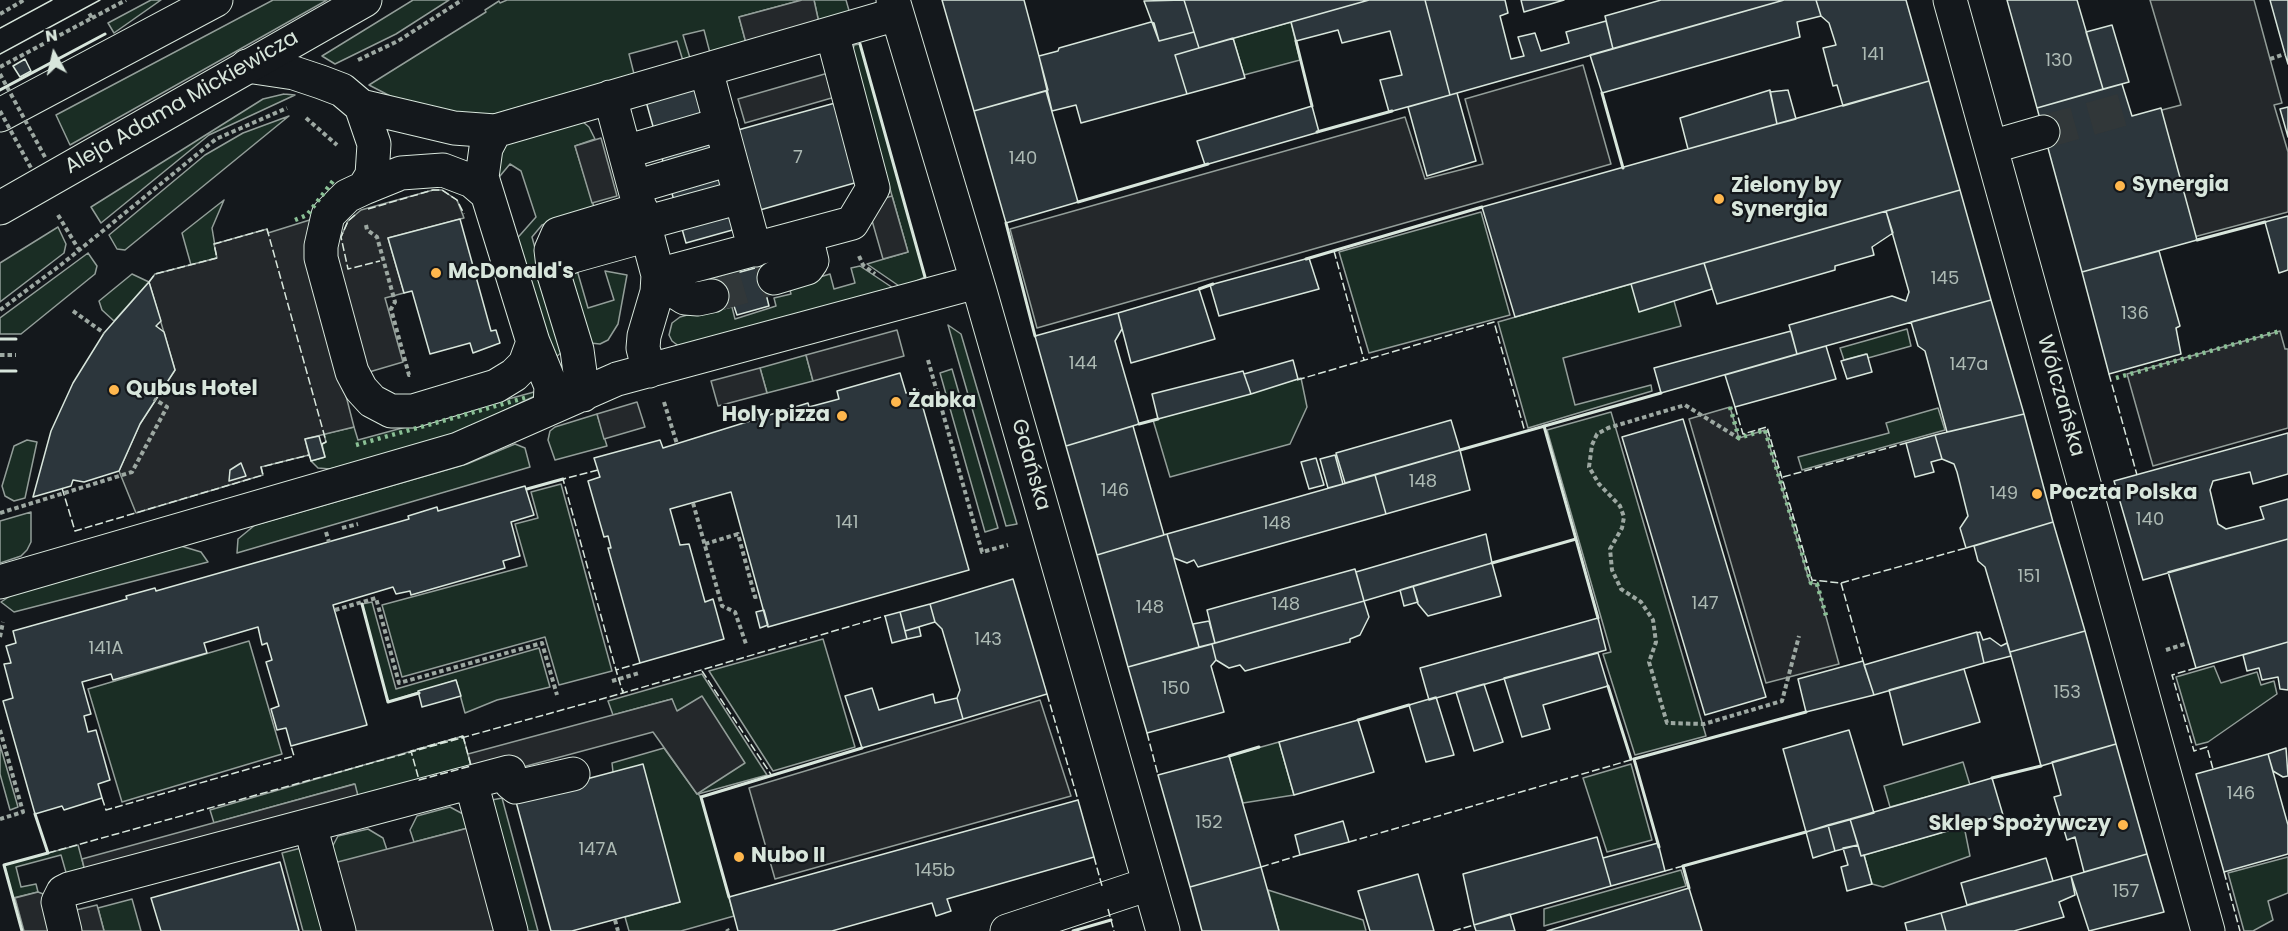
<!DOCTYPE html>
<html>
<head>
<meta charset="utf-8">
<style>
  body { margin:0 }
  #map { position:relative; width:2288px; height:931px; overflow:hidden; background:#14181c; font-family:Poppins,sans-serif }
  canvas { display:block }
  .north { position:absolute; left:24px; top:24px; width:60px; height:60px; -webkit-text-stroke:4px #14181c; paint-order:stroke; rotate:352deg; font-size:16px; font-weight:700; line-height:24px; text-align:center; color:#d8e6dc }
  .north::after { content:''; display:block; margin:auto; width:21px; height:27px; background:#d8e6dc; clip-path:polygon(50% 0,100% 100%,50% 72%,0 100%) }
</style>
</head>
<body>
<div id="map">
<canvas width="2288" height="931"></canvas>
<div class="north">N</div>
</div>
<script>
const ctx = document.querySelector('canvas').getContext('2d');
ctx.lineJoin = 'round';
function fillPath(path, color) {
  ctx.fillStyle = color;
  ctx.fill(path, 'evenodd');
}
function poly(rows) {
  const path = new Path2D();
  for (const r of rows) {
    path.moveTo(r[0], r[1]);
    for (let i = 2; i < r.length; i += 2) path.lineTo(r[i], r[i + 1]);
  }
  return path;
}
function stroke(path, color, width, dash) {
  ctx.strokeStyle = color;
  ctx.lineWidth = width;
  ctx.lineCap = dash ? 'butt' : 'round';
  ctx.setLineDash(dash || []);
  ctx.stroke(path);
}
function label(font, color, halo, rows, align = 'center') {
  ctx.font = font + ' Poppins,sans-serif';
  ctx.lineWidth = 4.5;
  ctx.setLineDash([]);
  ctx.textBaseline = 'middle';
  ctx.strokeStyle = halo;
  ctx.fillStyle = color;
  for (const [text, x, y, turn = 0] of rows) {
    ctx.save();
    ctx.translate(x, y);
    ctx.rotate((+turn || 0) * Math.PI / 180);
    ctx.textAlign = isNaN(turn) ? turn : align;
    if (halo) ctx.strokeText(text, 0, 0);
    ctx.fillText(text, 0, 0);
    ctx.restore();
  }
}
const green = poly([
  [151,0,161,0,114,33,108,23,151,0],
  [273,0,327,0,70,145,56,115,273,0],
  [413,0,449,0,396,34,335,64,322,56,413,0],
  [507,0,802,0,739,17,746,43,710,53,704,30,683,35,690,58,683,61,677,41,629,54,634,74,495,114,467,115,394,98,369,85,486,12,485,10,499,1,500,3,507,0],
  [814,0,846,0,850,14,819,23,814,0],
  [1291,22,1300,60,1244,75,1233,38,1291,22],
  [860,44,925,277,902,288,867,264,908,252,852,55,854,45,860,44],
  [284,94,295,95,209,135,101,223,91,207,263,99,284,94],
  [289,116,125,250,117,249,109,235,205,155,243,133,289,116],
  [583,122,589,127,595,139,575,146,594,207,542,225,532,237,560,339,562,352,556,357,552,355,513,243,536,217,521,171,510,164,495,182,494,169,505,140,583,122],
  [224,200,212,228,217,258,191,265,182,233,224,200],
  [1481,212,1510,315,1369,353,1339,252,1481,212],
  [58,227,66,244,64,253,0,302,0,263,58,227],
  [88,253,97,266,95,274,21,334,0,334,0,318,88,253],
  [860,266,896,290,680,347,672,341,669,335,672,323,680,317,712,308,714,311,732,307,735,319,776,306,774,298,791,294,789,286,830,274,834,289,855,283,851,268,860,266],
  [577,270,588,308,614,300,605,271,627,275,618,324,608,340,600,344,590,343,567,272,577,270],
  [132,274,149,282,114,321,102,310,99,301,132,274],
  [1631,284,1674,301,1681,326,1563,358,1575,405,1651,385,1652,391,1528,428,1498,322,1631,284],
  [948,325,961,334,1017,524,1006,526,948,325],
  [1907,329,1911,346,1868,358,1866,354,1844,360,1840,348,1907,329],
  [806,355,813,381,767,393,760,368,806,355],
  [952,369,998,528,985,532,940,373,952,369],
  [1301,378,1307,407,1290,444,1170,477,1153,420,1301,378],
  [534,392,535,396,447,438,330,469,318,468,311,461,325,457,322,444,326,442,324,434,354,427,358,440,534,392],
  [1938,408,1945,430,1802,470,1798,457,1889,433,1886,423,1938,408],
  [1611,412,1706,736,1635,755,1603,654,1611,652,1547,430,1611,412],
  [597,414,607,446,555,460,548,440,550,431,555,427,597,414],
  [27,440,37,442,25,498,14,501,5,496,2,486,14,446,27,440],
  [515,444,525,448,530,467,237,553,238,539,255,525,467,464,515,444],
  [561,484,612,671,559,685,545,637,402,677,382,605,527,566,515,524,538,518,531,492,561,484],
  [31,512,31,542,27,550,21,556,0,563,0,521,31,512],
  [181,546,201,552,208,562,14,612,1,602,16,592,181,546],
  [372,602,396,689,539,648,550,687,497,700,465,713,456,680,388,702,362,604,372,602],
  [823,639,855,747,773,771,709,671,823,639],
  [249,641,282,754,122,802,88,689,249,641],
  [2214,666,2221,683,2257,672,2261,685,2274,681,2277,694,2208,742,2196,745,2176,677,2214,666],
  [702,674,767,775,698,794,701,797,734,916,681,931,629,931,625,917,680,902,613,772,612,763,664,748,697,794,672,699,613,715,608,701,702,674],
  [463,736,471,766,358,796,354,784,214,823,210,810,463,736],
  [1279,742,1294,795,1243,803,1229,756,1279,742],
  [0,745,18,807,10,810,0,774,0,745],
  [1963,762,1970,785,1890,807,1884,786,1963,762],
  [1631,764,1652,840,1607,852,1583,778,1631,764],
  [502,798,538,931,523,931,492,800,502,798],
  [450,807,463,814,468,828,414,842,410,830,417,816,450,807],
  [1964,826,1970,856,1883,887,1872,884,1864,855,1964,826],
  [368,829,383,838,387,850,333,864,330,851,338,836,368,829],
  [78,845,85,871,67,876,61,855,16,867,21,887,36,884,38,892,13,898,4,865,78,845],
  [301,848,323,931,303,931,282,853,301,848],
  [2288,857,2288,893,2268,901,2273,920,2253,931,2244,931,2228,873,2288,857],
  [1681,870,1686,886,1544,926,1544,909,1681,870],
  [1268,890,1363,920,1366,931,1279,931,1268,890],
  [132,899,141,931,104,931,98,908,132,899]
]);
fillPath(green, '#1a2d24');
stroke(green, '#939e99', 1.5);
const parking = poly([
  [802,0,814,0,819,23,746,43,739,17,802,0],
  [2150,0,2254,0,2282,103,2274,105,2288,152,2288,212,2175,242,2139,116,2181,105,2150,0],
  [1583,65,1611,164,1037,328,1010,229,1405,117,1425,179,1483,164,1465,99,1583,65],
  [835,71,842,95,745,123,738,99,835,71],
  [601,138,617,196,592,203,575,146,601,138],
  [433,190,442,190,457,200,464,218,388,238,404,293,385,298,403,362,342,380,354,427,305,439,309,455,261,467,263,475,136,513,119,471,140,424,175,370,149,282,155,274,217,258,214,244,267,229,268,233,316,218,324,221,341,237,348,221,361,210,433,190],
  [892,196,908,252,883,259,867,203,892,196],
  [897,330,904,356,813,381,806,355,897,330],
  [2280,331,2285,349,2288,349,2288,428,2153,466,2127,374,2280,331],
  [760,368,767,393,718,406,711,381,760,368],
  [637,402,645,427,604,439,597,414,637,402],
  [1730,407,1739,438,1765,430,1810,583,1817,584,1839,664,1766,683,1689,419,1730,407],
  [702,696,745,763,697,794,653,732,88,884,82,859,355,784,358,796,471,765,468,754,672,699,677,711,702,696],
  [1040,700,1071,796,775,879,749,788,1040,700],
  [468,828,523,931,323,931,307,870,468,828],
  [38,892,59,900,72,911,97,905,104,931,24,931,15,898,38,892]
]);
fillPath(parking, '#24282b');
stroke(parking, '#939e99', 1.5);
const building = poly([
  [942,0,1024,0,1048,90,974,111,942,0],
  [1184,0,1369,0,1199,48,1184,0],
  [1184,0,1194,32,1159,41,1144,1,1184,0],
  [1369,0,1425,0,1450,95,1389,112,1380,80,1402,75,1390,31,1342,43,1338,30,1296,41,1291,22,1369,0],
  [1425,0,1505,0,1508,13,1500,16,1511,59,1524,56,1518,37,1535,33,1541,51,1569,43,1566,32,1606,21,1613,49,1450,95,1425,0],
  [1521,0,1564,0,1524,12,1521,0],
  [1661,0,1784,0,1613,49,1605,16,1661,0],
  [1784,0,1816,0,1821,16,1797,22,1800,37,1602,93,1590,55,1784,0],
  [1816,0,1906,0,1929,81,1843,106,1837,85,1833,86,1823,48,1836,45,1829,23,1821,16,1816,0],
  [2007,0,2077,0,2103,89,2037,108,2007,0],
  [2270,0,2288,0,2288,64,2285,54,2270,0],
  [1151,22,1154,23,1159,41,1194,32,1199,48,1175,55,1187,94,1081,123,1076,105,1052,111,1039,56,1058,51,1059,48,1151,22],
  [2112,25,2129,82,2103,89,2086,32,2112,25],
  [1233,38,1245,78,1187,94,1175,55,1233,38],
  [25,59,31,71,20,77,13,66,25,59],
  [1929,81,1960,190,1515,317,1482,207,1929,81],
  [696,84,736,229,686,243,645,98,696,84],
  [2122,84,2132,116,2161,108,2197,240,2082,272,2037,108,2122,84],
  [1770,90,1777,124,1688,149,1680,118,1770,90],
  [1788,90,1796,119,1777,124,1770,92,1788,90],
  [1046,91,1078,202,1006,223,974,111,1046,91],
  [1457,93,1476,161,1427,176,1408,107,1457,93],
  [835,103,858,182,760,210,738,130,835,103],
  [1312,106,1319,132,1205,165,1197,141,1312,106],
  [2288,107,2288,137,2280,109,2288,107],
  [1960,190,1991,300,1797,354,1789,325,1892,296,1906,301,1909,292,1886,211,1960,190],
  [1886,211,1893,233,1872,247,1874,255,1835,266,1835,270,1717,304,1704,263,1886,211],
  [2288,216,2288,270,2279,273,2265,222,2288,216],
  [460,219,491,331,496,330,500,343,473,353,470,343,430,354,412,291,404,293,388,238,460,219],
  [2159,251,2180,326,2176,328,2181,354,2109,374,2082,272,2159,251],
  [1309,258,1319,289,1219,316,1210,285,1309,258],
  [1704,263,1712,289,1639,312,1631,284,1704,263],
  [770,264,778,291,766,294,769,306,737,315,733,303,715,308,707,281,770,264],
  [149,282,161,321,156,326,164,332,175,370,140,424,119,471,84,482,73,480,71,486,33,497,51,431,73,383,104,333,149,282],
  [1199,289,1215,339,1131,363,1118,313,1199,289],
  [1991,300,2024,414,1947,432,1925,351,1918,346,1911,322,1991,300],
  [1118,313,1122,329,1115,341,1139,424,1066,446,1035,336,1118,313],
  [1791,331,1797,354,1661,393,1654,368,1791,331],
  [1826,346,1836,379,1735,407,1725,375,1826,346],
  [1867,354,1872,372,1847,379,1841,361,1867,354],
  [1293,360,1298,379,1251,394,1244,374,1293,360],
  [1243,371,1251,394,1158,419,1152,394,1243,371],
  [900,373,906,393,918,390,969,570,768,627,731,492,670,509,680,545,689,544,705,602,713,599,724,639,640,663,608,548,611,548,608,536,604,537,588,481,600,477,594,458,660,440,663,448,808,403,809,407,839,399,837,391,900,373],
  [2024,414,2053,522,1966,548,1960,528,1968,516,1957,472,1954,464,1942,459,1935,435,2024,414],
  [1683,419,1766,697,1705,715,1622,437,1683,419],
  [1451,420,1460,450,1345,483,1336,453,1451,420],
  [1133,426,1164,535,1097,555,1066,446,1133,426],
  [2288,433,2288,474,2253,484,2250,472,2213,481,2210,490,2218,524,2226,529,2264,519,2260,507,2288,499,2288,539,2143,580,2114,481,2288,433],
  [1935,435,1942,459,1931,462,1934,472,1915,477,1906,443,1935,435],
  [319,436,325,457,311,461,305,439,319,436],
  [1460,450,1470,490,1386,514,1375,475,1460,450],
  [1335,455,1343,484,1328,488,1320,459,1335,455],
  [1316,458,1324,485,1309,489,1301,462,1316,458],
  [241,463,246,476,229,481,230,470,241,463],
  [1375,475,1386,514,1198,567,1194,560,1187,563,1174,558,1167,534,1375,475],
  [525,486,534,515,511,522,520,556,503,561,505,568,411,595,410,591,396,594,393,587,333,605,367,725,291,746,286,728,277,730,271,709,279,706,266,662,272,660,267,643,262,645,258,627,204,643,207,653,113,680,111,674,82,682,91,714,84,716,88,732,96,730,110,780,98,784,102,798,64,810,62,806,35,814,3,701,13,698,4,664,11,663,6,646,16,643,13,631,127,599,126,596,155,588,156,591,409,519,408,516,437,507,438,511,525,486],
  [2053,522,2085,631,2010,652,1985,567,1978,561,1974,546,2053,522],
  [1167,534,1199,647,1128,667,1097,555,1167,534],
  [1486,534,1492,563,1364,601,1356,572,1486,534],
  [2288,539,2288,642,2196,668,2168,572,2288,539],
  [1492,563,1501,596,1428,616,1418,604,1413,586,1492,563],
  [1355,569,1364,601,1215,643,1207,610,1355,569],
  [1013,579,1047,694,963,719,957,698,960,690,942,629,935,622,930,604,1013,579],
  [1413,586,1418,602,1404,606,1400,590,1413,586],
  [1364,601,1369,617,1360,635,1350,639,1350,642,1245,671,1240,665,1229,668,1216,660,1212,644,1364,601],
  [930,604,935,622,905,631,900,612,930,604],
  [764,610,768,625,760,628,756,612,764,610],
  [900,612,907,639,892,643,885,616,900,612],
  [1598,618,1606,650,1429,700,1420,668,1598,618],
  [1209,621,1215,643,1199,647,1193,624,1209,621],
  [919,627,921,636,907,639,905,631,919,627],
  [2085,631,2116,744,2041,766,2010,652,2085,631],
  [1977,632,1984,663,1874,695,1864,665,1977,632],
  [1980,632,1983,640,1990,638,2001,646,2007,643,2011,656,1984,663,1977,633,1980,632],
  [2288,642,2288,690,2280,689,2278,677,2262,680,2259,668,2247,671,2243,655,2288,642],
  [1212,644,1216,660,1211,666,1224,712,1147,733,1128,667,1212,644],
  [1598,653,1608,686,1543,705,1550,729,1522,737,1504,678,1598,653],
  [1863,661,1874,695,1806,712,1798,679,1863,661],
  [1964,669,1980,722,1903,745,1889,690,1964,669],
  [456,680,461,696,422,707,418,691,456,680],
  [1484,684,1503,742,1474,751,1456,692,1484,684],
  [872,688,879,710,933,694,935,703,957,698,963,719,862,748,845,696,872,688],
  [1436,697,1454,755,1426,762,1409,705,1436,697],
  [1358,720,1374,772,1294,795,1279,742,1358,720],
  [1849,730,1874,813,1806,832,1783,749,1849,730],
  [2116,744,2147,854,2084,872,2075,837,2067,840,2054,797,2061,795,2052,762,2116,744],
  [2286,748,2288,776,2283,777,2273,771,2268,754,2286,748],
  [2268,754,2288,825,2288,854,2224,872,2196,774,2268,754],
  [1229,756,1261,867,1190,887,1158,775,1229,756],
  [643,764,680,902,572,931,551,931,515,798,643,764],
  [1992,778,2003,815,1861,856,1850,819,1992,778],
  [1078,800,1094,857,947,899,951,911,936,916,932,903,832,931,738,931,729,897,1078,800],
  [1850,819,1858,845,1835,851,1828,825,1850,819],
  [1343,821,1349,842,1300,855,1295,835,1343,821],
  [1828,825,1835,851,1813,858,1806,832,1828,825],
  [1597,837,1611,886,1474,925,1463,874,1597,837],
  [1658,843,1665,871,1611,886,1603,858,1658,843],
  [1858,845,1861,856,1864,855,1872,884,1847,891,1841,867,1848,865,1843,848,1858,845],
  [2147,854,2164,912,2089,931,2071,876,2147,854],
  [2046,858,2053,881,1967,905,1961,883,2046,858],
  [280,862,299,931,161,931,151,898,280,862],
  [1261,867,1279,931,1202,931,1190,887,1261,867],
  [1418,874,1434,931,1370,931,1358,891,1418,874],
  [2071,876,2075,895,2059,902,2064,917,2014,931,1946,931,1941,913,2071,876],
  [1689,888,1702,931,1547,931,1689,888],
  [1941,913,1946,931,1907,931,1905,923,1941,913],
  [1510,914,1515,931,1476,931,1474,925,1510,914]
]);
fillPath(building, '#2c363c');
stroke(building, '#d8e6dc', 1.5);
stroke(poly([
  [2043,132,2129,108],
  [712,296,774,278]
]), '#313739', 33, [33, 16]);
const minor = poly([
  [893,0,980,291,1163,931],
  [1950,0,2208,931],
  [247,66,294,73,321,82,342,90,361,106,454,128,495,131,897,14],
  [706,70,755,250],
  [610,97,658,275,657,292,644,336,643,348,649,371],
  [361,106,374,144,372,175,364,188,347,196,328,215,321,246,321,258,352,372,361,389,372,401,391,411,413,411,496,386,514,375,525,364,533,342],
  [495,131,486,148,482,177,533,342,551,386,550,408],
  [1991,147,2043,132],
  [625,152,721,124],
  [635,187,730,159],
  [364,188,401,173,443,170,472,181,486,193],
  [645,223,740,197],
  [554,275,551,250,558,234,641,209],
  [774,278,807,268,812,261,806,236],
  [712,296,698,299,685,298,666,286,658,275,852,223,873,188,832,33],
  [583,395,577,350,554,275,556,263,573,256,648,235],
  [0,582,458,449,617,379,976,282],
  [471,782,511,931],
  [310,825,339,931],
  [65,931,58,902,63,892,69,889,509,772,511,783,516,787,573,774],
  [1007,931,1149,884]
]);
const major = poly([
  [0,115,216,0],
  [0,208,365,0]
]);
stroke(minor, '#d8e6dc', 35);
stroke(major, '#d8e6dc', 35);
stroke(poly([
  [0,14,24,0],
  [92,18,126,0],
  [2270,59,2285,54],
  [358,60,398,41,462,0],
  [0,67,92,18,89,13],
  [306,118,337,145],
  [58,215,79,250],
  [366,225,367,230,377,237,395,302,391,309,409,375,412,374],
  [859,256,863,265,875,274],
  [0,310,62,264,216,139,287,108],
  [73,311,104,333],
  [0,355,16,355],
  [928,360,982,552,1008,545],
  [664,402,677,444],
  [1740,439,1685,405,1608,428,1597,434,1592,445,1589,467,1599,484,1620,506,1624,517,1622,528,1610,549,1612,570,1621,589,1641,602,1653,620,1656,642,1649,662,1667,723,1704,724,1782,701,1799,636],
  [693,503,722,606,735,612,746,644],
  [0,513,132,472,167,407,154,399],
  [342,528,358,524],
  [326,532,329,542],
  [705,544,738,534,755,597,760,596],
  [335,610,376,598,399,683,542,643,557,695],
  [0,637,3,622],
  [2166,650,2188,643],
  [612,681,639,673],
  [0,730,23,812,0,819],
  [615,920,618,931],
  [727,929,728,931]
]), '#9da8a2', 4, [4.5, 3]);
stroke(minor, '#14181c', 33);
stroke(major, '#14181c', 33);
stroke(poly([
  [0,28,52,0],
  [0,54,100,0]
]), '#d8e6dc', 1.5);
stroke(poly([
  [0,74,46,159],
  [0,111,31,168]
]), '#9da8a2', 4, [4.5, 3]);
stroke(poly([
  [295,220,307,215,333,181],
  [2116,378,2280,331],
  [1730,407,1739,438,1765,430,1811,583,1817,584,1827,619],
  [356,445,528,397]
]), '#8ac095', 4.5, [3, 4.5]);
stroke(poly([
  [368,209,433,190,442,190,457,200,464,214],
  [355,215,348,221,341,237,348,269,380,261],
  [1334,251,1364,360],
  [149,282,155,274,217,258,214,244,267,229,324,434,326,442,322,444,322,446],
  [2109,374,2137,475],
  [1297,380,1494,322,1525,432],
  [1735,407,1743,434,1767,427,1812,580,1841,583,1966,548],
  [598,470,563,479,616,670],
  [1783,477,1906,443],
  [62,488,75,531,263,475,261,467,309,455,310,458],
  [1841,583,1863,661],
  [2196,668,2172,675,2194,751,2207,747,2213,769],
  [702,671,772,776],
  [623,690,623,693,885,616],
  [1047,694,1078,800],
  [1147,733,1158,775],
  [463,736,471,766,419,780,411,751,463,736],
  [102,798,106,810,294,756,291,746],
  [1349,842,1634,759],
  [48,853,623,693,616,670,640,663],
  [1094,857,1102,886],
  [1261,867,1300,855],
  [1665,871,1683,866],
  [2224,872,2240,931],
  [1108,909,1114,931],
  [1453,931,1474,925]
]), '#d8e6dc', 1.5, [8, 3]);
stroke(poly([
  [1296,41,1312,106],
  [860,44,925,277],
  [0,90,105,34],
  [1602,93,1623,168],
  [1317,132,1392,111],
  [1078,202,1208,164],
  [1006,223,1035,336],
  [2197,240,2265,222],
  [1306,259,1482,207],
  [1199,289,1213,284],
  [0,339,16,339],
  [0,371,16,371],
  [1139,424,1158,419],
  [1460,450,1661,393],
  [527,489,563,479],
  [1576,539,1598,618],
  [1492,563,1576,539,1544,426],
  [362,604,388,702,419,693],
  [1608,686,1631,759],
  [1358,720,1409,705],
  [1229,756,1259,747],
  [1992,778,2041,766],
  [1659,847,1634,759,1806,712],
  [1689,888,1683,866,1806,832],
  [729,897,701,797,862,748],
  [22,931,4,865,48,853,35,814],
  [1073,931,1111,920]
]), '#d8e6dc', 3);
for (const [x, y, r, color] of [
  [2120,186,6,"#ffb74d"],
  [1719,199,6,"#ffb74d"],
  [436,273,6,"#ffb74d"],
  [114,390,6,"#ffb74d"],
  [896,402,6,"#ffb74d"],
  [842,416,6,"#ffb74d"],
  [2037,494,6,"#ffb74d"],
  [2123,825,6,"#ffb74d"],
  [739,857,6,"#ffb74d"]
]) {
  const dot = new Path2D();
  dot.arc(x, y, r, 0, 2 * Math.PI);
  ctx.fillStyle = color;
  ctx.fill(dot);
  stroke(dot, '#14181c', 2);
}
label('18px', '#adbab4', null, [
  ["141",1873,55],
  ["130",2059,61],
  ["7",798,158],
  ["140",1023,159],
  ["145",1945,279],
  ["136",2135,314],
  ["144",1083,364],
  ["147a",1969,365],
  ["148",1423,482],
  ["146",1115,491],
  ["149",2004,494],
  ["140",2150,520],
  ["141",847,523],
  ["148",1277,524],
  ["151",2029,577],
  ["147",1705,604],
  ["148",1286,605],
  ["148",1150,608],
  ["143",988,640],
  ["141A",106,649],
  ["150",1176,689],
  ["153",2067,693],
  ["146",2241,794],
  ["152",1209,823],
  ["147A",598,850],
  ["145b",935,871],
  ["157",2126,892]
]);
label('21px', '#d8e6dc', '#14181c', [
  ["Aleja Adama Mickiewicza",182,103,-30],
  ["Wólczańska",2060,396,74],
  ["Gdańska",1030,465,74]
]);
label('bold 21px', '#d8e6dc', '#14181c', [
  ["Synergia",2132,186],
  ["Zielony by",1731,187],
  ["Synergia",1731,211],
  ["McDonald's",448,273],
  ["Qubus Hotel",126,390],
  ["Żabka",908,402],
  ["Holy pizza",830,416,"right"],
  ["Poczta Polska",2049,494],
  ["Sklep Spożywczy",2111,825,"right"],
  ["Nubo II",751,857]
], 'left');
</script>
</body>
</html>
